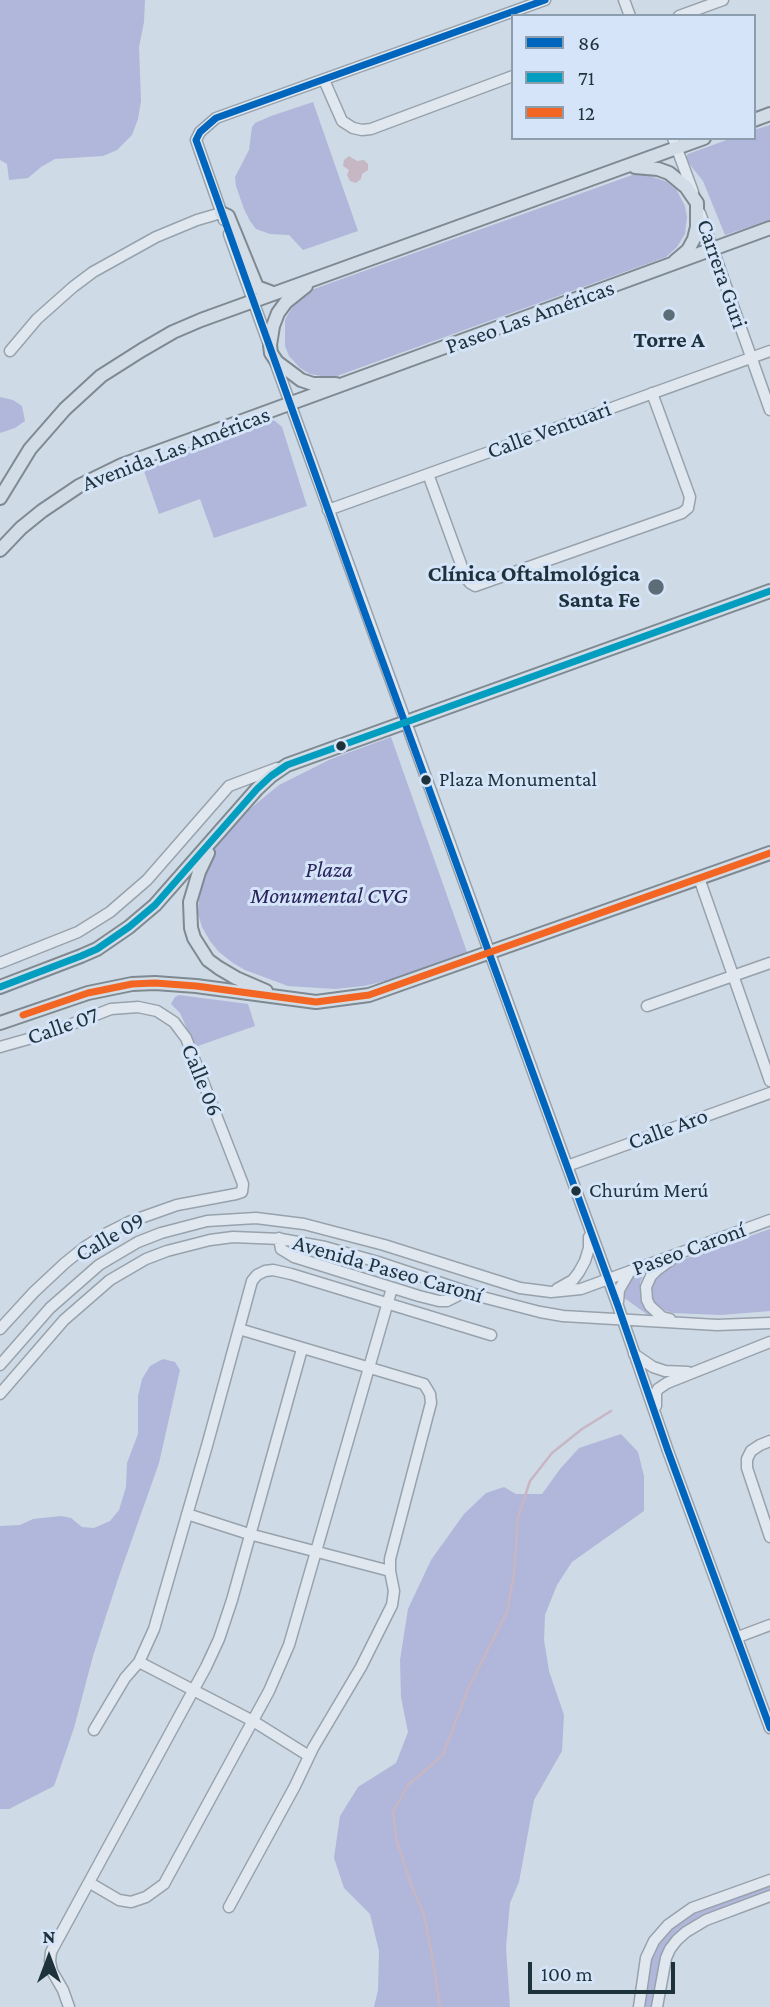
<!DOCTYPE html>
<html>
<head>
<meta charset="utf-8">
<style>
  body { margin:0 }
  #map { position:relative; width:770px; height:2007px; overflow:hidden; background:#cedae6; font-family:"Crimson Pro",serif }
  canvas { display:block }
  .legend { position:absolute; left:511px; top:14px; width:245px; height:126px; box-sizing:border-box; background:#d5e4f8; border:2px solid #8c9dad; margin:0; padding:9px 12px; list-style:none; font-size:21px; color:#1e323c }
  .legend li { display:flex; align-items:center; gap:14px; height:35px }
  .legend b { width:35px; border:2px solid #8c9dad }
  .north { position:absolute; left:14px; top:1923px; width:70px; height:70px; -webkit-text-stroke:5px #d5e4f8; paint-order:stroke; rotate:0deg; font-size:19px; font-weight:700; line-height:28px; text-align:center; color:#1e323c }
  .north::after { content:''; display:block; margin:auto; width:24px; height:32px; background:#1e323c; clip-path:polygon(50% 0,100% 100%,50% 72%,0 100%) }
  .scale { position:absolute; left:528px; top:1962px; width:147px; height:32px; box-sizing:border-box; border:4px solid #1e323c; border-top:0; padding-left:9px; font-size:21px; line-height:24px; white-space:nowrap; color:#1e323c; -webkit-text-stroke:5px #d5e4f8; paint-order:stroke }
</style>
</head>
<body>
<div id="map">
<canvas width="770" height="2007"></canvas>
<ul class="legend">
<li><b style="height:9px;background:#0065bd"></b>86</li>
<li><b style="height:9px;background:#039dbf"></b>71</li>
<li><b style="height:9px;background:#f26522"></b>12</li>
</ul>
<div class="north">N</div>
<div class="scale">100 m</div>
</div>
<script>
const ctx = document.querySelector('canvas').getContext('2d');
ctx.lineJoin = 'round';
function fillPath(path, color) {
  ctx.fillStyle = color;
  ctx.fill(path, 'evenodd');
}
function poly(rows) {
  const path = new Path2D();
  for (const r of rows) {
    path.moveTo(r[0], r[1]);
    for (let i = 2; i < r.length; i += 2) path.lineTo(r[i], r[i + 1]);
  }
  return path;
}
function stroke(path, color, width, dash) {
  ctx.strokeStyle = color;
  ctx.lineWidth = width;
  ctx.lineCap = dash ? 'butt' : 'round';
  ctx.setLineDash(dash || []);
  ctx.stroke(path);
}
function label(font, color, halo, rows, align = 'center') {
  ctx.font = font + ' "Crimson Pro",serif';
  ctx.lineWidth = 6;
  ctx.setLineDash([]);
  ctx.textBaseline = 'middle';
  ctx.strokeStyle = halo;
  ctx.fillStyle = color;
  for (const [text, x, y, turn = 0] of rows) {
    ctx.save();
    ctx.translate(x, y);
    ctx.rotate((+turn || 0) * Math.PI / 180);
    ctx.textAlign = isNaN(turn) ? turn : align;
    if (halo) ctx.strokeText(text, 0, 0);
    ctx.fillText(text, 0, 0);
    ctx.restore();
  }
}
fillPath(poly([
  [0,0,145,0,144,22,139,47,141,101,138,119,132,135,117,150,103,156,55,159,41,167,28,178,9,180,7,164,0,160],
  [313,102,358,231,303,250,289,235,270,234,256,229,250,221,244,209,236,186,235,177,249,150,252,127,255,123,271,116],
  [770,125,770,220,725,235,703,181,687,161,686,157,688,154,732,138,754,138,754,130],
  [635,174,647,175,665,181,676,189,685,206,687,217,685,234,677,247,666,257,337,376,327,377,310,374,300,368,289,356,285,346,285,320,294,304,311,290],
  [0,397,13,400,22,406,25,421,15,428,0,433],
  [264,418,275,421,282,427,307,506,214,538,200,499,159,514,144,471,188,453,218,435],
  [391,737,467,952,394,979,364,986,335,989,288,986,245,970,233,963,219,952,210,941,202,927,198,913,200,887,208,860,215,847,251,808,279,785,331,759],
  [179,995,248,1004,255,1026,195,1047,180,1013,171,1004,175,997],
  [770,1229,770,1311,721,1315,673,1313,664,1310,655,1303,651,1296,651,1283,664,1266],
  [645,1270,640,1283,640,1292,644,1303,650,1313,648,1315,623,1297,631,1278,636,1273],
  [163,1359,175,1362,180,1370,159,1463,118,1579,93,1656,74,1728,54,1786,9,1809,0,1809,0,1526,20,1525,33,1519,61,1516,71,1518,82,1527,94,1528,110,1521,119,1510,126,1487,127,1463,138,1434,138,1396,142,1379,150,1366],
  [621,1434,638,1452,644,1476,644,1511,572,1562,557,1585,545,1615,544,1640,549,1671,564,1715,562,1751,534,1800,519,1882,510,1903,506,1948,510,2007,374,2007,378,1990,379,1951,370,1914,344,1888,334,1858,340,1816,358,1787,396,1763,408,1732,401,1697,400,1660,408,1609,431,1560,464,1514,486,1493,504,1487,516,1494,542,1494,560,1469,579,1448],
  [770,1880,770,1896,706,1920,670,1949,657,2007,639,2007,646,1958,677,1917]
]), '#b0b7da');
fillPath(poly([
  [349,156,357,161,364,160,368,164,368,170,362,174,361,179,356,183,350,181,347,175,349,170,343,166,344,160]
]), '#c7b6c3');
stroke(poly([
  [440,2007,432,1956,424,1915,412,1887,396,1838,393,1812,408,1785,443,1755,468,1689,507,1612,514,1574,518,1517,530,1481,552,1453,582,1429,611,1411]
]), '#c7b6c3', 2.5);
const minor = poly([
  [624,0,630,16],
  [679,16,723,0],
  [324,80,342,121,353,128,362,130,371,129,513,76],
  [673,138,693,192],
  [700,213,770,410],
  [224,220,196,140,200,132,216,118,545,0],
  [229,234,269,345],
  [10,351,37,319,73,287,93,272,156,237,197,220,221,213],
  [274,359,618,1306,668,1451,770,1728],
  [428,474,466,578,470,583,475,586,682,513,688,508,690,497,652,393],
  [328,510,770,351],
  [699,878,770,1081],
  [0,963,78,932,110,912,147,880,229,786,277,768],
  [647,1006,770,963],
  [0,1047,46,1034,111,1009,138,1007,157,1011,174,1022,186,1038,243,1184,242,1192,236,1194,177,1205,129,1222,107,1233,85,1247,65,1263,34,1292,0,1329],
  [567,1166,770,1093],
  [279,1238,281,1249,294,1257,419,1296,439,1301,447,1301,457,1296,462,1290],
  [557,1289,573,1280,579,1272,585,1261,589,1248,589,1237],
  [618,1302,619,1290,630,1271],
  [670,1319,662,1317,650,1306,647,1300,646,1287,651,1276,657,1270,672,1259],
  [634,1354,653,1367,665,1371,688,1372],
  [0,1365,50,1308,99,1265,138,1242,161,1233,207,1221,256,1218,304,1224,384,1245,520,1288,551,1292,581,1289,770,1220],
  [0,1394,64,1320,110,1280,146,1259,167,1251,210,1240,233,1237,281,1239,325,1247,378,1262,486,1298,540,1312,563,1316,717,1325,770,1323],
  [656,1406,656,1393,658,1389,667,1383,770,1342],
  [770,1441,760,1445,751,1451,747,1459,747,1468,770,1537],
  [187,1514,249,1534,390,1571],
  [738,1637,770,1625],
  [139,1662,253,1721,309,1756],
  [94,1730,125,1678,139,1662,154,1629,208,1442,252,1281,257,1275,265,1271,273,1270,291,1274,491,1335],
  [90,1883,119,1900,131,1902,146,1897,164,1884,269,1691,289,1645,392,1288],
  [229,1907,295,1786,313,1748,361,1667,392,1605,394,1591,390,1571,390,1559,431,1403,430,1394,424,1384,239,1329],
  [69,2007,63,1990,52,1971,50,1961,51,1952,206,1667,219,1639,232,1600,302,1349],
  [639,2007,646,1958,654,1941,668,1925,692,1908,770,1880],
  [657,2007,666,1958,670,1949,677,1940,686,1932,706,1920,770,1896]
]);
const major = poly([
  [754,120,770,114],
  [635,167,658,169,669,173,686,187,697,203,697,227,694,239,688,250,675,261],
  [221,213,228,216,257,287,273,293],
  [306,286,286,302,278,313,273,326,270,345,271,353,277,362,301,380,313,384,336,384],
  [0,498,30,449,65,409,101,376,142,350,173,332,201,320,704,138],
  [0,550,21,528,42,511,79,486,122,465,770,228],
  [208,853,199,872,190,902,191,928,194,938,208,960,219,968,236,978,266,991],
  [0,987,81,956,97,949,129,927,155,905,257,789,271,776,287,765,770,591],
  [0,1023,88,993,132,984,155,983,196,986,316,1002,369,995,770,853]
]);
stroke(minor, '#97a2ac', 13);
stroke(major, '#7e8991', 16);
stroke(minor, '#e0e7ee', 10);
stroke(major, '#d2dce6', 12);
stroke(poly([
  [545,0,216,118,200,132,196,140,363,608,618,1306,668,1451,770,1728]
]), '#0065bd', 7);
stroke(poly([
  [0,987,81,956,97,949,129,927,155,905,257,789,271,776,287,765,770,591]
]), '#039dbf', 7);
stroke(poly([
  [23,1015,88,993,132,984,155,983,196,986,316,1002,369,995,770,853]
]), '#f26522', 7);
for (const [x, y, r, color] of [
  [669,315,7,"#5c6d78"],
  [656,587,9,"#5c6d78"],
  [341,746,6,"#1e323c"],
  [426,780,6,"#1e323c"],
  [576,1191,6,"#1e323c"]
]) {
  const dot = new Path2D();
  dot.arc(x, y, r, 0, 2 * Math.PI);
  ctx.fillStyle = color;
  ctx.fill(dot);
  stroke(dot, '#d5e4f8', 2.5);
}
label('21px', '#1e323c', '#d5e4f8', [
  ["Plaza Monumental",439,780],
  ["Churúm Merú",589,1191]
], 'left');
label('23px', '#1e323c', '#d5e4f8', [
  ["Carrera Guri",722,274,71],
  ["Paseo Las Américas",530,317,-20],
  ["Calle Ventuari",549,430,-20],
  ["Avenida Las Américas",176,449,-21],
  ["Calle 07",63,1026,-19],
  ["Calle 06",202,1080,68],
  ["Calle Aro",668,1129,-20],
  ["Calle 09",110,1237,-30],
  ["Paseo Caroní",689,1249,-20],
  ["Avenida Paseo Caroní",388,1269,16]
]);
label('bold 23px', '#1e323c', '#d5e4f8', [
  ["Torre A",669,340],
  ["Clínica Oftalmológica",640,574,"right"],
  ["Santa Fe",640,600,"right"]
]);
label('italic 23px', '#28235a', '#d5e4f8', [
  ["Plaza",329,870],
  ["Monumental CVG",329,896]
]);
</script>
</body>
</html>
